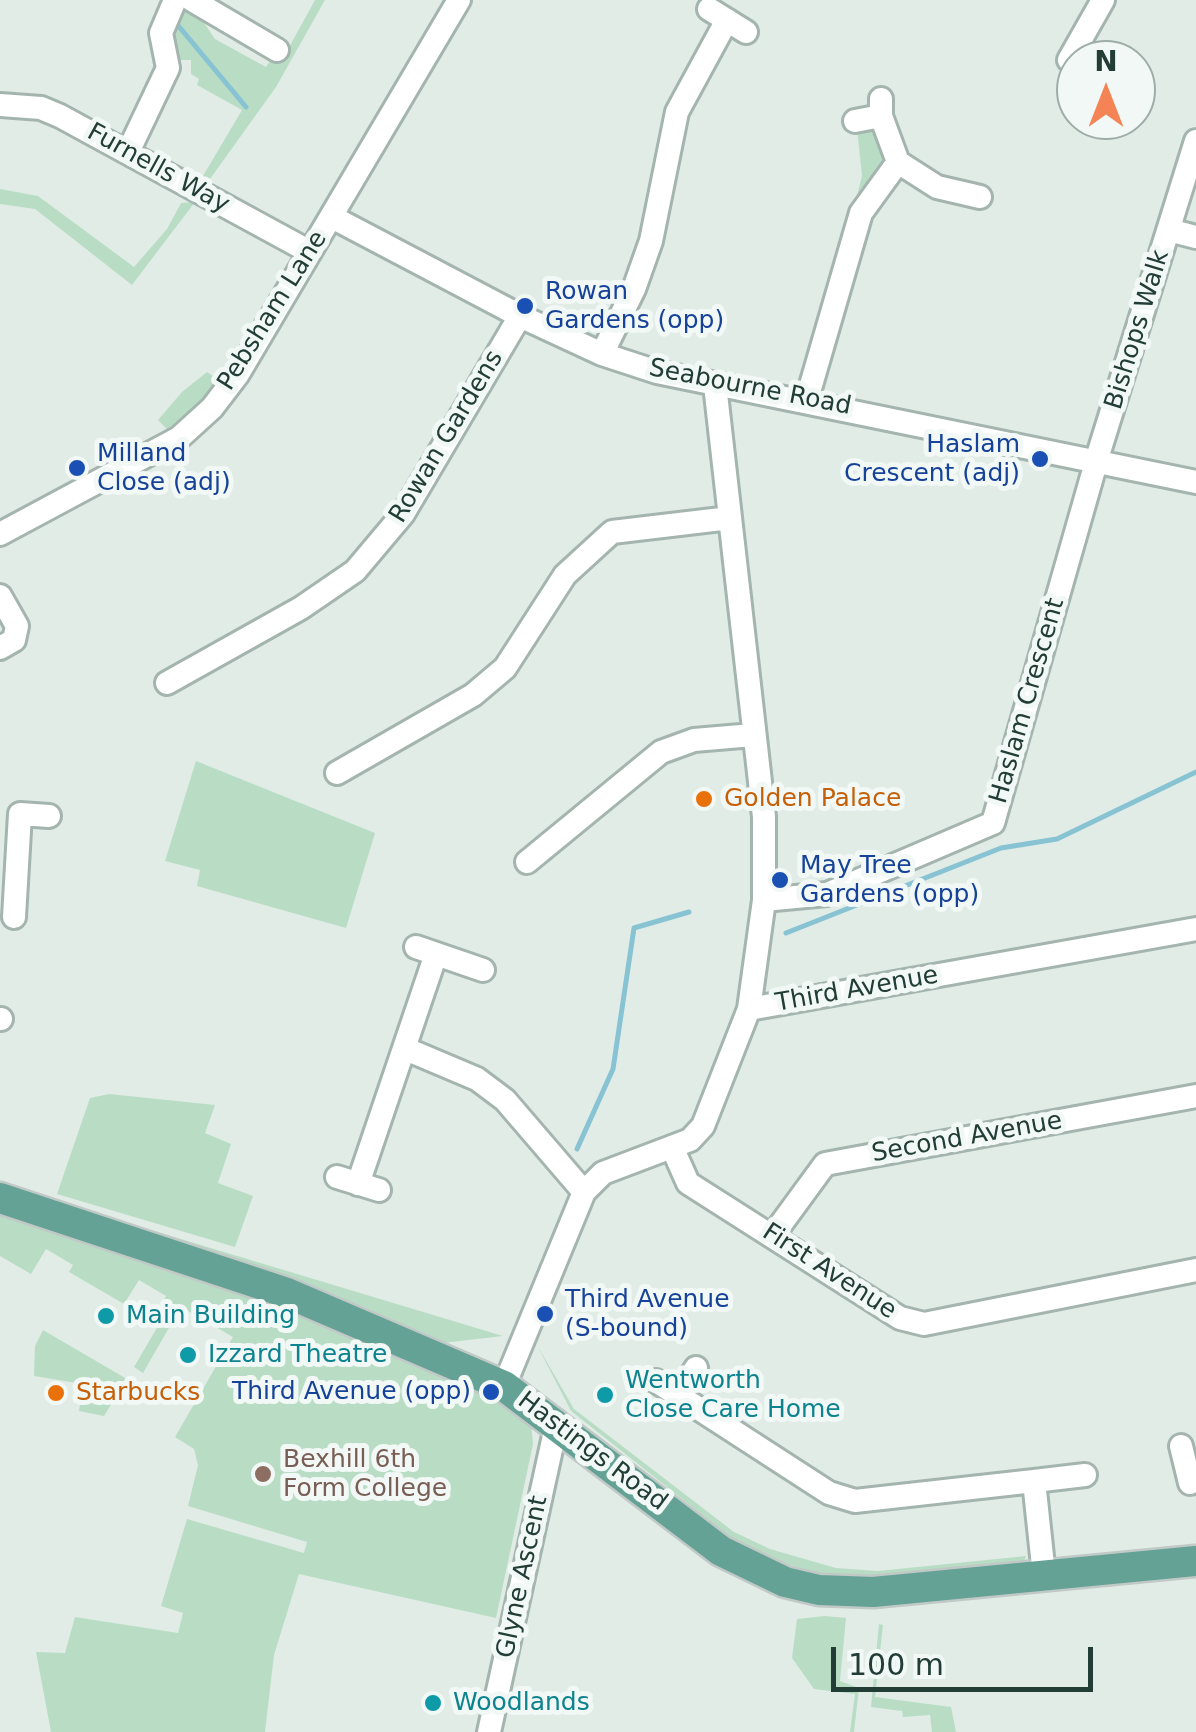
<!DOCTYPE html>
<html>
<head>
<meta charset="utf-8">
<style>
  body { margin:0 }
  #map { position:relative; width:1196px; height:1732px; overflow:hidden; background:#e1ece7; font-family:"DejaVu Sans",sans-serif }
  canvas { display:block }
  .north { position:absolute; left:1056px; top:40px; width:100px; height:100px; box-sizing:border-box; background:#f1f8f5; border:2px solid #9eada9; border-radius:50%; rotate:0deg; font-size:28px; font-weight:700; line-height:40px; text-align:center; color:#213d36 }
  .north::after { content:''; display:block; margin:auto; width:35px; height:45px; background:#f48456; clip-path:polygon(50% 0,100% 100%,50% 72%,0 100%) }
  .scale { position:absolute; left:831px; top:1647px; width:262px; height:45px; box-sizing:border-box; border:5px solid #213d36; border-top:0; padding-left:12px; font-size:30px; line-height:35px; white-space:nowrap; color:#213d36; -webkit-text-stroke:8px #f1f8f5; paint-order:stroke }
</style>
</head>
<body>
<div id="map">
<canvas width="1196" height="1732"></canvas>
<div class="north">N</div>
<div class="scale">100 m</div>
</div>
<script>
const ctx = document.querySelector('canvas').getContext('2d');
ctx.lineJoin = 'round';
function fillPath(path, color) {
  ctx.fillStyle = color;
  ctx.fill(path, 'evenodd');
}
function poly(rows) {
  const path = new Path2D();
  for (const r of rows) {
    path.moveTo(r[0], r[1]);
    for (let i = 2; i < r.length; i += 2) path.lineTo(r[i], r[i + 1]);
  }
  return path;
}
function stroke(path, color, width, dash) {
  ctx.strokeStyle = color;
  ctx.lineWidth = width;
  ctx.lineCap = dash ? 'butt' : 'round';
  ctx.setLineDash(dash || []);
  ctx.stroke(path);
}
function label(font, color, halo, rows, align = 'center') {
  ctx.font = font + ' "DejaVu Sans",sans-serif';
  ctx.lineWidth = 10;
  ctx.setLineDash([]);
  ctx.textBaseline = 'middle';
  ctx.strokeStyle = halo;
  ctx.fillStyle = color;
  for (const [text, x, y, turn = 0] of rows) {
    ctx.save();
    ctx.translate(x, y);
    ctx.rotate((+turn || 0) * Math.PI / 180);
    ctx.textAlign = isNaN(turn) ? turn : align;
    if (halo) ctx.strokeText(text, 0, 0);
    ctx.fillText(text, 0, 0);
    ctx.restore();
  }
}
fillPath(poly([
  [315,0,325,0,276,87,210,179,203,176,242,110,197,85,199,79,191,74,191,60,179,60,171,21,181,4,200,17,215,39,266,67,273,57,287,51],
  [867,127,876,131,887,165,855,204,862,176,857,129],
  [0,189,38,196,134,267,167,229,181,203,195,202,132,285,35,209,0,204],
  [207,372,216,378,216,392,171,433,158,420,182,392],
  [196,761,375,833,346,928,197,886,200,870,165,861],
  [109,1094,215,1105,205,1133,231,1144,218,1183,253,1196,235,1247,57,1194,90,1098],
  [48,1199,503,1336,434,1344],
  [0,1215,292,1310,495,1400,531,1424,533,1444,496,1618,299,1574,274,1655,265,1732,51,1732,36,1652,65,1653,75,1617,178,1633,183,1613,161,1606,187,1519,304,1553,307,1542,188,1506,198,1465,194,1449,175,1437,233,1337,181,1307,143,1373,134,1367,168,1309,162,1304,166,1296,139,1280,124,1304,69,1272,73,1265,46,1249,31,1274,0,1256],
  [43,1330,127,1379,104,1416,79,1411,83,1384,34,1376,35,1346],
  [537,1345,574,1409,734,1532,770,1549,836,1568,878,1571,1026,1556,1024,1561,878,1576,823,1575,767,1558,730,1537,571,1411],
  [825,1616,846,1618,840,1681,859,1688,854,1732,850,1732,855,1694,814,1689,792,1658,797,1619],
  [879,1624,883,1625,875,1697,951,1707,956,1732,932,1732,930,1715,903,1717,902,1711,871,1707]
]), '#b9ddc4');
stroke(poly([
  [176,23,246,107],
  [786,933,1001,848,1057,839,1196,772],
  [577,1149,613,1069,634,928,689,912]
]), '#87c3d2', 5);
const minor = poly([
  [192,0,277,50],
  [709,9,746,32],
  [1069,60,1103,0],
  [881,99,881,116,898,162,937,187,980,197],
  [0,105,41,108,60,116,310,252],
  [855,121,881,116],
  [128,152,168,68,161,33,175,0],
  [332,217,520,316,602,354,657,372,1196,482],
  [1169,230,1196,237],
  [602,354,634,289,651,241,677,112,727,20],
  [807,399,861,213,898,162],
  [0,534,179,438,212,408,238,374,459,0],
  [0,596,17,626,14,640,0,648],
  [167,683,301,608,355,571,403,514,520,316],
  [337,773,473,695,505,668,565,575,612,532,730,518],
  [527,862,661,752,694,740,753,735],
  [764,900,827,894,993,823,1099,452,1196,141],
  [14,917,20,814,49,816],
  [416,947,483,970],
  [749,1009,1196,929],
  [0,1019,1,1019],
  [406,1049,477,1079,505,1100,584,1192],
  [672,1147,688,1183,900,1318,924,1324,1196,1270],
  [337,1177,379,1190],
  [358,1184,436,954],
  [773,1235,825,1164,1196,1096],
  [656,1381,829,1493,855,1501,1034,1481,1044,1575],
  [504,1386,584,1192,603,1173,690,1140,703,1126,749,1009,764,900,764,817,715,385],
  [678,1395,696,1368],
  [1181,1446,1190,1483],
  [1034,1481,1085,1475],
  [489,1732,557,1422]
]);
const major = poly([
  [0,1198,287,1293,504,1386,721,1551,785,1582,819,1590,873,1592,1196,1561]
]);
stroke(minor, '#a4b4ae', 28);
stroke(major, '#c1c9c7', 35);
stroke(minor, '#fff', 22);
stroke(major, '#64a295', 30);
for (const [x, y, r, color] of [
  [525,306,10,"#1a4fb4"],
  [1040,459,10,"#1a4fb4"],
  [77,468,10,"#1a4fb4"],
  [704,799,10,"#e8710a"],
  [780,880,10,"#1a4fb4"],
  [545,1314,10,"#1a4fb4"],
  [106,1316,10,"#0f9aa8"],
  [188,1355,10,"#0f9aa8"],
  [491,1392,10,"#1a4fb4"],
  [56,1393,10,"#e8710a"],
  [605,1395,10,"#0f9aa8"],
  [263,1474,10,"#8d6e63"],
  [433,1703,10,"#0f9aa8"]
]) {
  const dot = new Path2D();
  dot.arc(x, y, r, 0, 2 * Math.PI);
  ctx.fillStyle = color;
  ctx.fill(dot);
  stroke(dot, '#f1f8f5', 4);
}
label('25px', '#213d36', '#f1f8f5', [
  ["Furnells Way",158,169,29],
  ["Pebsham Lane",273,311,-58],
  ["Bishops Walk",1138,330,-73],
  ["Seabourne Road",750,388,11],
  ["Rowan Gardens",447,437,-59],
  ["Haslam Crescent",1028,701,-74],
  ["Third Avenue",857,990,-10],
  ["Second Avenue",967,1138,-10],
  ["First Avenue",829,1272,33],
  ["Hastings Road",592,1452,37],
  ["Glyne Ascent",523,1577,-78]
]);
label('25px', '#164399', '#f1f8f5', [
  ["Rowan",545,292],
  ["Gardens (opp)",545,321],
  ["Haslam",1020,445,"right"],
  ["Crescent (adj)",1020,474,"right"],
  ["Milland",97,454],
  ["Close (adj)",97,483],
  ["May Tree",800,866],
  ["Gardens (opp)",800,895],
  ["Third Avenue",565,1300],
  ["(S-bound)",565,1329],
  ["Third Avenue (opp)",471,1392,"right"]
], 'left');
label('25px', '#c56008', '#f1f8f5', [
  ["Golden Palace",724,799],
  ["Starbucks",76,1393]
], 'left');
label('25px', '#0d838f', '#f1f8f5', [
  ["Main Building",126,1316],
  ["Izzard Theatre",208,1355],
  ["Wentworth",625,1381],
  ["Close Care Home",625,1410],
  ["Woodlands",453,1703]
], 'left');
label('25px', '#785e54', '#f1f8f5', [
  ["Bexhill 6th",283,1460],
  ["Form College",283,1489]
], 'left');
</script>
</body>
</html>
